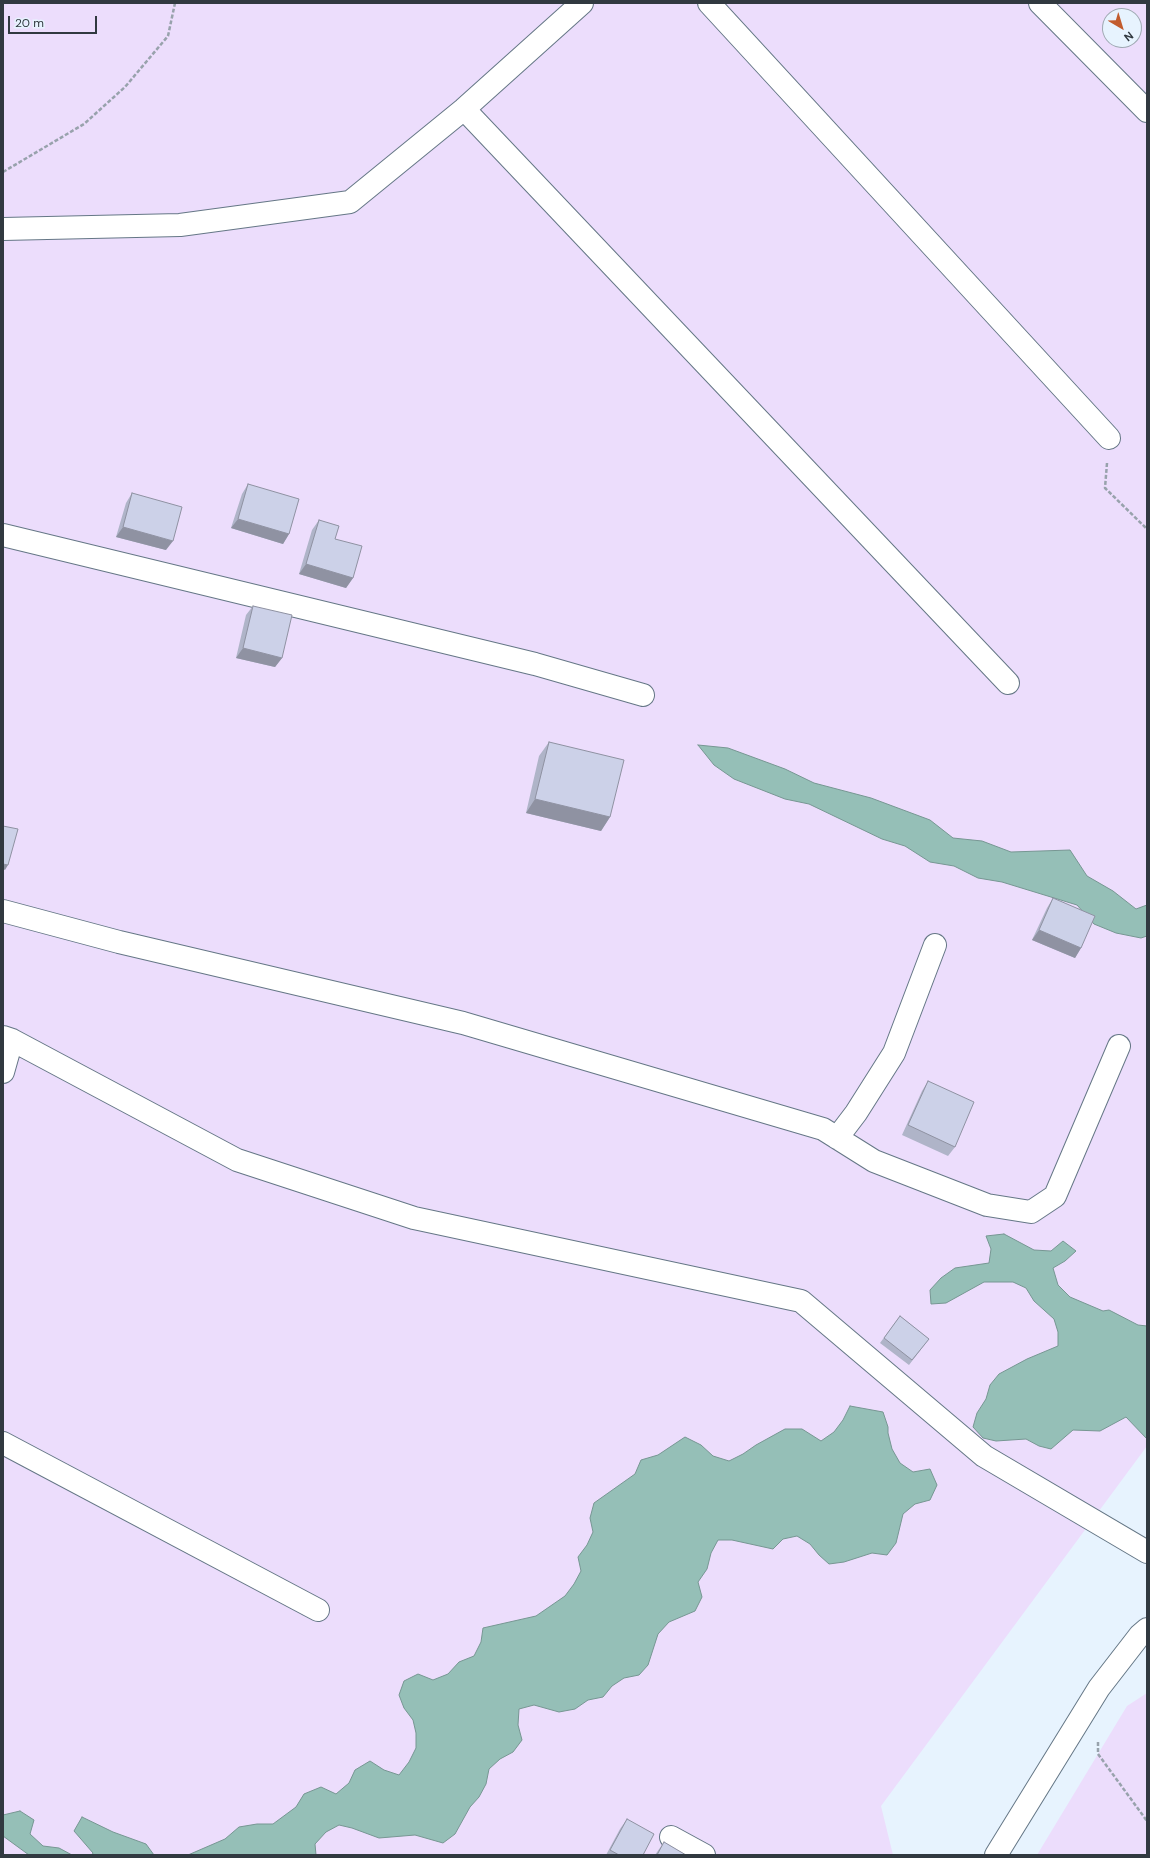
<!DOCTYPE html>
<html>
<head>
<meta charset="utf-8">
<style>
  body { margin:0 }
  #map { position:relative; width:1150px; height:1858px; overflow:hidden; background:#e7f3fe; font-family:"DM Sans",sans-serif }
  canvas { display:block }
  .frame { position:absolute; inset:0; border:4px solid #313940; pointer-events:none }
  .north { position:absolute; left:1102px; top:8px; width:40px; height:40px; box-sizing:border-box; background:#e7f3fe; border:1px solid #9ea9b2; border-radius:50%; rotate:142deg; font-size:11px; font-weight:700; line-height:16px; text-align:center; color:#313940 }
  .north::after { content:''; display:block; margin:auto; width:14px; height:18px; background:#c25c2e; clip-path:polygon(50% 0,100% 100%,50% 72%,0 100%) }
  .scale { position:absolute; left:8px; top:16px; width:89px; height:18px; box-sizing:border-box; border:2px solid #313940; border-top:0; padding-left:5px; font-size:12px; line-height:14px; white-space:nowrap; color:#313940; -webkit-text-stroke:3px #e7f3fe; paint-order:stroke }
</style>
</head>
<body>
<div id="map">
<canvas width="1150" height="1858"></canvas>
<div class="frame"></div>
<div class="north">N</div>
<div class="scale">20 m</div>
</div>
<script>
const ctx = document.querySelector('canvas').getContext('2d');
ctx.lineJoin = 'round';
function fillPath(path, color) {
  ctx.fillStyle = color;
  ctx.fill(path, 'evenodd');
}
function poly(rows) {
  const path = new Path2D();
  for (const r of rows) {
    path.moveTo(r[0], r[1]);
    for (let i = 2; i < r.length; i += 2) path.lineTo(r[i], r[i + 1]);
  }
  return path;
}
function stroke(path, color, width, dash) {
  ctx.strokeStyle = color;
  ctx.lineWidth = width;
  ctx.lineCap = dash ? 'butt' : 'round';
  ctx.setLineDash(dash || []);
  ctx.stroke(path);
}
fillPath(poly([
  [3,3,1147,3,1147,1446,881,1806,893,1855,3,1855],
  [1110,16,1134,16,1134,40,1110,40],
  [1147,1693,1147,1855,1037,1855,1127,1706]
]), '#ecddfc');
const water = poly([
  [698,745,728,748,785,769,814,783,871,798,930,820,953,838,982,841,1011,852,1070,850,1087,876,1113,891,1136,909,1147,905,1147,936,1141,938,1116,933,1094,924,1077,905,1002,882,978,878,954,866,930,862,905,846,882,839,809,804,785,799,734,779,714,765,698,745],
  [1004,1234,1034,1250,1051,1251,1063,1241,1076,1251,1065,1261,1053,1268,1058,1285,1070,1297,1103,1311,1109,1310,1138,1325,1147,1326,1147,1439,1126,1417,1100,1431,1073,1430,1051,1449,1039,1446,1026,1439,996,1441,983,1438,973,1427,977,1413,986,1399,990,1385,999,1374,1027,1359,1058,1346,1058,1332,1054,1319,1034,1301,1026,1288,1013,1282,984,1282,946,1303,931,1304,930,1290,941,1278,955,1268,989,1263,991,1249,986,1236,1004,1234],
  [850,1406,883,1412,888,1427,888,1433,892,1449,900,1463,913,1472,930,1469,937,1485,930,1500,915,1504,903,1514,896,1543,887,1555,872,1553,844,1562,829,1564,819,1555,810,1544,797,1536,783,1539,773,1549,732,1540,718,1540,711,1553,707,1569,698,1582,702,1597,695,1611,669,1622,658,1634,648,1665,639,1675,624,1678,612,1686,603,1697,588,1700,575,1709,559,1712,534,1705,519,1709,518,1725,522,1740,513,1752,500,1759,489,1769,486,1784,479,1797,470,1807,455,1834,443,1843,415,1835,379,1838,352,1828,339,1825,326,1832,315,1844,316,1855,188,1855,225,1839,239,1827,257,1824,273,1824,296,1807,304,1794,321,1787,336,1794,349,1783,355,1770,370,1761,384,1770,399,1775,409,1762,416,1748,416,1733,413,1720,404,1708,399,1695,404,1681,418,1674,433,1680,448,1674,459,1662,474,1656,481,1642,483,1628,536,1616,565,1596,574,1584,581,1571,578,1557,587,1545,593,1532,590,1518,594,1503,635,1474,641,1460,658,1455,685,1437,701,1445,713,1456,729,1461,743,1454,756,1445,785,1429,802,1429,821,1441,834,1432,843,1420,850,1406],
  [20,1811,34,1820,30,1834,43,1846,59,1848,72,1855,29,1855,3,1836,3,1815,20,1811],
  [82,1817,113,1832,146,1844,154,1855,92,1855,93,1853,74,1831,82,1817]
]);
fillPath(water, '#95bfb7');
stroke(water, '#779793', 1);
const minor = poly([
  [709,3,1109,438],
  [1040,3,1147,111],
  [464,109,1008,683],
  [3,229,180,225,350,202,464,109,582,3],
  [3,535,535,664,643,695],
  [3,911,119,942,463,1023,823,1129,874,1161,987,1205,1031,1212,1055,1196,1119,1046],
  [3,1037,12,1040,237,1160,414,1218,801,1301,984,1456,1147,1552],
  [3,1072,12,1040],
  [837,1138,856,1113,894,1053,935,945],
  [3,1443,318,1610],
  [671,1837,704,1855],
  [996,1855,1099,1688,1140,1635,1147,1629]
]);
stroke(minor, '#657786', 24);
stroke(poly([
  [3,172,84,124,125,87,168,36,175,3],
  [1107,463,1105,488,1147,529],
  [1098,1742,1098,1754,1147,1821]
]), '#98a2ac', 2.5, [4, 2]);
stroke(minor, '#fff', 22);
fillPath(poly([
  [248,484,289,534,283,544,231,528,242,494],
  [132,493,166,550,116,537,126,503],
  [319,520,335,539,353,578,346,588,299,574,312,530],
  [253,606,282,658,275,667,236,658,246,615],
  [549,742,610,817,601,831,526,813,539,756],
  [1053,898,1081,948,1075,958,1032,940,1047,908],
  [928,1081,955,1147,948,1156,902,1135,922,1091],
  [900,1316,929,1339,909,1365,880,1343],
  [627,1819,643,1855,606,1855,620,1829],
  [664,1842,686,1855,655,1855]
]), '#afb4c8');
fillPath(poly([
  [238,519,289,534,283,544,231,528],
  [123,527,173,541,166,550,116,537],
  [306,564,353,578,346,588,299,574],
  [243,648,282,658,275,667,236,658],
  [535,799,610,817,601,831,526,813],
  [3,864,8,865,5,870,3,869],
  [1039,930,1081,948,1075,958,1032,940]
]), '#8f92a2');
const building = poly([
  [248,484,299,499,289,534,238,519,248,484],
  [132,493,182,507,173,541,123,527,132,493],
  [319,520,339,526,335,539,362,546,353,578,306,564,319,520],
  [253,606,292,615,282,658,243,648,253,606],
  [549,742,624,760,610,817,535,799,549,742],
  [3,826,18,829,8,865,3,864,3,826],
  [1053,898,1095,916,1081,948,1039,930,1053,898],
  [928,1081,974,1102,955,1147,908,1125,928,1081],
  [900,1316,929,1339,912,1360,884,1338,900,1316],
  [627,1819,654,1834,643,1855,619,1855,610,1850,627,1819],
  [664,1842,686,1855,657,1855,664,1842]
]);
fillPath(building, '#ccd1e8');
stroke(building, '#8f92a2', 1);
</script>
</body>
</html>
